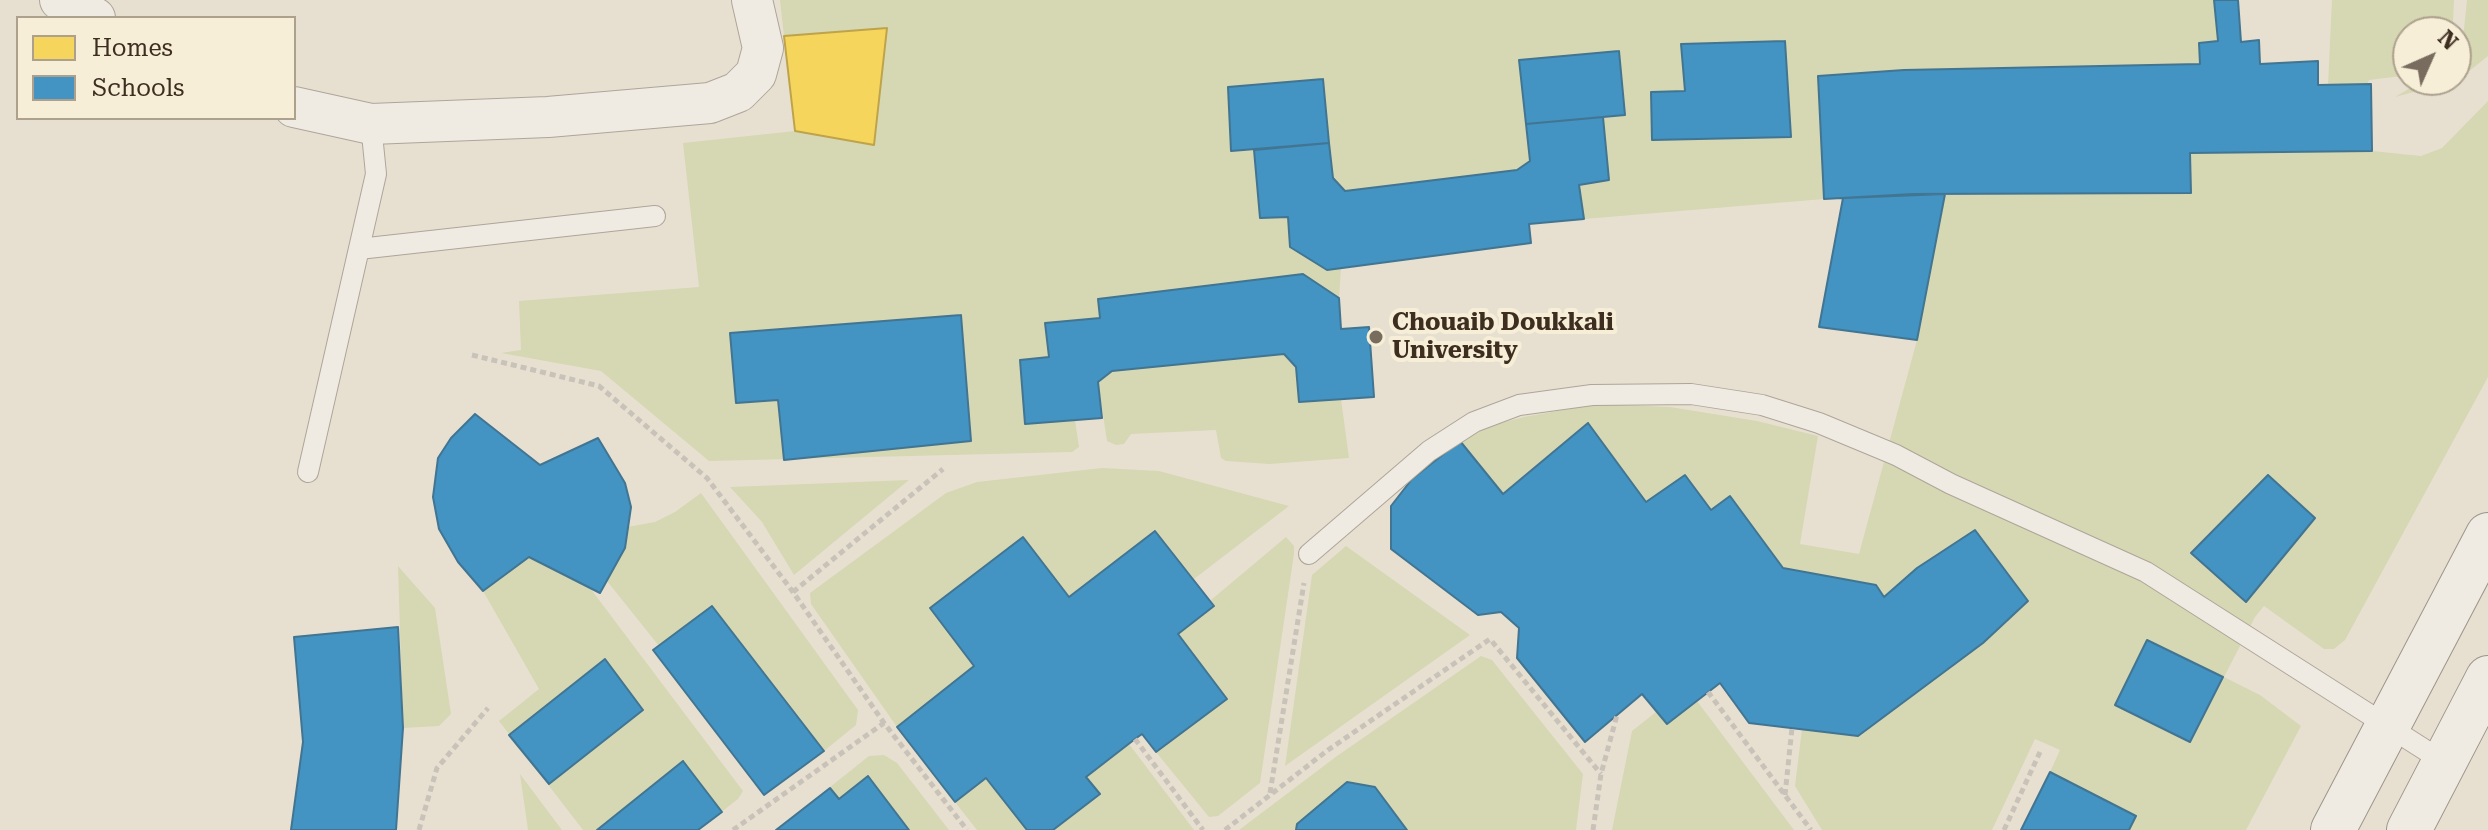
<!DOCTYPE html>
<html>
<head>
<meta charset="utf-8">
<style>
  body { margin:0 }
  #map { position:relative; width:2488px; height:830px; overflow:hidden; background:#e7e0d1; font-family:"Roboto Serif",serif }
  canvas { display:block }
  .legend { position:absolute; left:16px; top:16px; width:280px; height:104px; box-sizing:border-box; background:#f7eed8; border:2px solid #ada18e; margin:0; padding:10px 14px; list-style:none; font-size:24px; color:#3d2e20 }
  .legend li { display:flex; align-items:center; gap:16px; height:40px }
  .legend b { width:40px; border:2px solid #ada18e }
  .north { position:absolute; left:2392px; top:16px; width:80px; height:80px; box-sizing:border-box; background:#f7eed8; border:2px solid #ada18e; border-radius:50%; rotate:45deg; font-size:22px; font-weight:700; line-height:32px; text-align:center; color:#3d2e20 }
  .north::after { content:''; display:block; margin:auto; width:28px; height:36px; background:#786c5e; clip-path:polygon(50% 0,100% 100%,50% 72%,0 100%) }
</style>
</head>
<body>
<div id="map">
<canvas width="2488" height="830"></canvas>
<ul class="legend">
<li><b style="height:22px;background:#f6d55c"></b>Homes</li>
<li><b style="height:22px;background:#4393c3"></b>Schools</li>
</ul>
<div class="north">N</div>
</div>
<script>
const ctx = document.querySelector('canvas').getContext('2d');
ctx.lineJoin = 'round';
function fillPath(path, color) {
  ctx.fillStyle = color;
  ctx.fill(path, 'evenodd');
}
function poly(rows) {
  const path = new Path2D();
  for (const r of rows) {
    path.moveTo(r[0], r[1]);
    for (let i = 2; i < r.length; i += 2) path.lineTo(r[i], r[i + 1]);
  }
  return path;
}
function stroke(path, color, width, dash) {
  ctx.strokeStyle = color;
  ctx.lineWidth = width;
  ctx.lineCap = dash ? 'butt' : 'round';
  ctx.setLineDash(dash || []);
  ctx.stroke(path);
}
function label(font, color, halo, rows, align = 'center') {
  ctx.font = font + ' "Roboto Serif",serif';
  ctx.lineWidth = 8;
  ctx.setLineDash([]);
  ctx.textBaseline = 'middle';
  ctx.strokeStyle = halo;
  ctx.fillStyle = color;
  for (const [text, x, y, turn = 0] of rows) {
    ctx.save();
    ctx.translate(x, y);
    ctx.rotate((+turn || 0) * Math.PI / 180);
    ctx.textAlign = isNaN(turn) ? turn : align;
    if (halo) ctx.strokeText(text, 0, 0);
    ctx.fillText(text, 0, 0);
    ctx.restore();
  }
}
fillPath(poly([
  [780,0,2214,0,2218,41,2200,44,2200,64,1904,70,1818,76,1824,199,1584,219,1579,185,1345,191,1333,178,1323,79,1228,87,1231,151,1254,150,1260,218,1288,217,1290,247,1327,270,1341,268,1339,298,1303,275,1099,299,1100,318,1046,323,1049,357,1020,360,1025,424,1075,420,1079,447,1072,452,709,461,601,371,501,353,521,350,519,301,699,287,683,143,795,131,873,145,887,29,784,36],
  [2332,0,2454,0,2453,21,2449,32,2408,32,2408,72,2401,76,2369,80,2367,85,2328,85],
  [2467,0,2488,0,2488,56,2458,80,2395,97,2424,80,2456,80,2456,51,2464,29],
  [2488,101,2488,377,2345,640,2334,649,2324,649,2264,606,2255,617,2224,677,2260,695,2301,726,2246,830,2129,830,2136,816,2050,772,2060,750,2035,739,1992,830,1822,830,1795,786,1802,729,1858,735,1983,643,2028,602,1975,530,1917,568,1884,597,1876,585,1783,568,1731,496,1711,510,1685,475,1646,502,1589,423,1503,494,1460,441,1493,425,1524,417,1597,404,1670,407,1757,421,1818,436,1800,544,1859,554,1917,340,1945,194,2191,193,2190,153,2372,151,2421,156,2442,148],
  [1284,354,1341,399,1349,458,1269,464,1226,461,1221,458,1216,430,1131,434,1124,444,1116,445,1107,441,1098,382,1102,375,1112,371],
  [1102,468,1159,471,1289,506,1194,579,1155,531,897,727,811,604,810,593,946,493,977,482],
  [909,480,794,575,762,522,730,487],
  [701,493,858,710,856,725,824,751,712,606,659,646,607,581,625,548,627,527,655,522,675,512],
  [1286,537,1294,546,1294,554,1260,783,1218,816,1209,817,1156,752,1227,699,1178,634,1214,606,1211,600],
  [1346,546,1470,635,1285,766,1312,575],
  [529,557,590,588,743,791,738,799,698,830,583,830,499,721,539,689,483,591],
  [398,566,435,608,451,714,439,726,403,728],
  [1481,656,1492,660,1583,774,1576,830,1239,830,1337,756],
  [1697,701,1794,830,1612,830,1632,731,1656,712,1667,724],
  [1129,744,1194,830,977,830,955,802,986,778,1086,777],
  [884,755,897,763,949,830,776,830,869,756],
  [520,774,562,830,528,830]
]), '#d6d7b3');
const homes = poly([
  [887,28,874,145,795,131,784,36,887,28]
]);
fillPath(homes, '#f6d55c');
stroke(homes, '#bea34a', 2);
const schools = poly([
  [2214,0,2238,0,2241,42,2259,40,2260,64,2318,61,2318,85,2371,84,2372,151,2190,153,2191,193,1914,194,1824,199,1818,76,1904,70,2200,64,2199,43,2218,41,2214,0],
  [1785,41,1791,137,1652,140,1651,92,1685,91,1681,44,1785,41],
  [1619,51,1625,115,1526,124,1519,60,1619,51],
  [1323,79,1329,143,1231,151,1228,87,1323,79],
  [1603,117,1609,180,1579,185,1584,219,1529,224,1531,243,1327,270,1290,247,1288,217,1260,218,1254,150,1329,143,1333,178,1345,191,1517,170,1530,161,1526,124,1603,117],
  [1945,194,1917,340,1819,327,1843,198,1945,194],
  [1303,274,1339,298,1341,329,1369,327,1374,397,1299,402,1296,367,1284,354,1112,371,1098,382,1102,418,1025,424,1020,360,1049,357,1045,323,1100,318,1098,299,1303,274],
  [961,315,971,441,784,460,778,400,736,403,730,333,961,315],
  [475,414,540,465,598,438,625,483,631,507,625,548,600,593,529,557,483,591,458,562,439,529,433,497,438,458,451,438,475,414],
  [1588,423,1646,502,1685,475,1711,510,1730,496,1783,568,1876,585,1884,597,1917,568,1975,530,2028,601,1983,643,1858,736,1749,723,1720,683,1667,724,1642,694,1585,742,1517,658,1519,628,1501,612,1478,615,1391,549,1391,506,1412,479,1460,441,1503,494,1588,423],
  [2268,475,2315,518,2246,602,2191,553,2268,475],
  [1155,531,1214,606,1178,634,1227,699,1156,752,1142,734,1135,739,1086,777,1100,794,1053,830,1027,830,986,778,955,802,897,727,974,666,930,608,1023,537,1069,597,1155,531],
  [712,606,824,751,764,795,653,650,712,606],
  [398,627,403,728,396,830,291,830,303,742,294,637,398,627],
  [2147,640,2223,677,2190,742,2115,705,2147,640],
  [605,659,643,710,549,784,509,735,605,659],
  [683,761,722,812,698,830,597,830,683,761],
  [2050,772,2136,816,2129,830,2021,830,2050,772],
  [868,776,909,830,776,830,830,788,839,799,868,776],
  [1347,782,1375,787,1407,830,1296,830,1297,824,1347,782]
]);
fillPath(schools, '#4393c3');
stroke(schools, '#417592', 2);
const lane = poly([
  [359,249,655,216],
  [308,472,376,174,371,124],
  [1309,554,1429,451,1474,422,1519,405,1592,395,1691,394,1762,405,1819,423,1896,455,1951,484,2146,572,2444,762]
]);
const street = poly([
  [60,0,95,18],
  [294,107,371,124,548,117,710,103,738,92,756,74,763,48,752,0]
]);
const secondary = poly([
  [2333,830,2488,535],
  [2409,830,2488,678]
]);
stroke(lane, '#ada599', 22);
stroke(street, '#ada599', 42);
stroke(secondary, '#9c958a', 46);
stroke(poly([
  [472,355,599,386,707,478,793,592,884,723,967,830],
  [793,592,943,469],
  [1708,692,1811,830],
  [1135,739,1203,830],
  [1270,793,1304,583],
  [1785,795,1792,728],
  [419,830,437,768,488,708],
  [733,830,884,723],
  [1225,830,1328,750,1490,639,1601,774],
  [1593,830,1601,774,1617,715],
  [2004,830,2040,752]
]), '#c8c2b9', 5, [6, 4]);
stroke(lane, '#efebe3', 20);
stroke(street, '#efebe3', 40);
stroke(secondary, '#efebe3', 44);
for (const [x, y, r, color] of [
  [1376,337,8,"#786c5e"]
]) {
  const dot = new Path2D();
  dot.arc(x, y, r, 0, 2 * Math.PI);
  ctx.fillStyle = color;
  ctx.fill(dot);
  stroke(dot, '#f7eed8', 3);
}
label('bold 24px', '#3d2e20', '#f7eed8', [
  ["Chouaib Doukkali",1392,323],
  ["University",1392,351]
], 'left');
</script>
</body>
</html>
